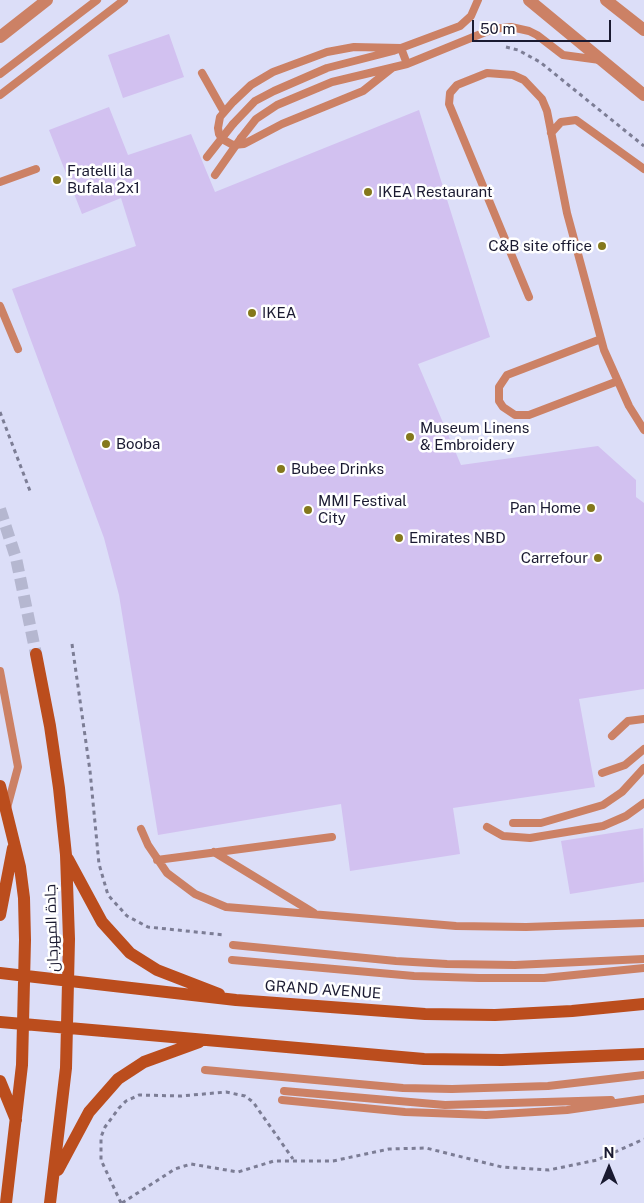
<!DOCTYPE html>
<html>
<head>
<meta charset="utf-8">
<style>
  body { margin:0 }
  #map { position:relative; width:644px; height:1203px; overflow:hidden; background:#dcdef8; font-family:"Public Sans",sans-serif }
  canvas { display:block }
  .north { position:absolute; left:584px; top:1143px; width:50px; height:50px; -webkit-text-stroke:4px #fff; paint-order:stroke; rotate:0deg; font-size:14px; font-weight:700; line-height:20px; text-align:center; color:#1a1a31 }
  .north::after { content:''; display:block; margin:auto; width:18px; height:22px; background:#1a1a31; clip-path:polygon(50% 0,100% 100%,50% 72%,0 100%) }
  .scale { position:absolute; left:472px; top:20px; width:139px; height:22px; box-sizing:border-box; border:2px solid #1a1a31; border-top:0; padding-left:6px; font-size:15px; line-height:18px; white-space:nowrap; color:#1a1a31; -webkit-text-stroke:4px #fff; paint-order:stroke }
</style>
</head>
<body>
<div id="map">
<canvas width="644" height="1203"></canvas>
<div class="north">N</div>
<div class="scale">50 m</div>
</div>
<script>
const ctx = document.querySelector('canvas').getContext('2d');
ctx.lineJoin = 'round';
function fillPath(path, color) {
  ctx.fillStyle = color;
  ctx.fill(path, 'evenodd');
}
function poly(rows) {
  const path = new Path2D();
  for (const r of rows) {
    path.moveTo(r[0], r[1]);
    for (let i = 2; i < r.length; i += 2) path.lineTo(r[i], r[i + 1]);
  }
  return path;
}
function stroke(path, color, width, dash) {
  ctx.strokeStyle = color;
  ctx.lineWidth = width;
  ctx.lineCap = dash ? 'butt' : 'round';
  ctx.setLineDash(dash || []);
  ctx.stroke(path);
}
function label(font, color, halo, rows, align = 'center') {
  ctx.font = font + ' "Public Sans",Cairo,sans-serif';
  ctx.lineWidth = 5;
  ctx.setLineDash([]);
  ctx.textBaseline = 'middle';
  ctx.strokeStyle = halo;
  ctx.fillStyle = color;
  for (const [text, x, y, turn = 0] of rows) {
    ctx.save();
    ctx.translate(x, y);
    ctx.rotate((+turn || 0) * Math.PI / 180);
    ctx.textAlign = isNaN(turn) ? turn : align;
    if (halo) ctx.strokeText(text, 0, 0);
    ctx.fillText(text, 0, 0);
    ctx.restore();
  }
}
fillPath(poly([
  [169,34,184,77,123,98,108,55],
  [109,107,128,155,191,134,215,192,419,110,490,337,418,364,461,465,598,446,636,480,636,497,644,503,644,689,579,699,595,787,453,808,460,854,350,871,341,804,158,835,119,595,104,538,12,289,136,246,121,198,82,214,49,130],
  [643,828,644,882,570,894,561,841]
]), '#d2c1f0');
stroke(poly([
  [0,509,16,558,36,654]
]), '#b5b7d0', 12, [12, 6]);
stroke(poly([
  [506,47,518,50,540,62,644,146],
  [0,412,30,491],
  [72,644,90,771,99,864,108,895,127,916,148,927,225,935],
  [121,1203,101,1160,101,1137,105,1127,119,1108,126,1101,139,1095,181,1096,226,1092,245,1096,253,1102,293,1159],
  [122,1203,175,1169,191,1164,238,1172,274,1161,333,1161,389,1149,426,1148,502,1167,549,1170,597,1160,644,1139]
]), '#7c7d95', 3, [4, 4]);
stroke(poly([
  [392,68,363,91,282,124,244,144,233,145,222,139,219,134,218,128,220,117,233,102,251,85,273,72,327,52,354,47,401,48,407,64],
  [202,73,224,112],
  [0,74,97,0],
  [0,95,124,0],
  [233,124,255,101,274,91,327,68,393,51,460,26,471,16,478,0],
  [551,133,561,122,576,120,644,169],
  [241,138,256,119,277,105,332,82,407,64,493,29,511,27,529,31,537,35,563,55,600,60],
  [0,182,36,169],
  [529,297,449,104,450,93,457,85,487,73,513,75,524,80,542,99,547,111,567,213,604,350,629,406,644,430],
  [0,306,18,349],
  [601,339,507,375,499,387,499,401,503,407,515,415,529,415,618,381],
  [0,671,18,767,7,808],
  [612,736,628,721,644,719],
  [602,773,625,765,644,749],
  [513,823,541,823,603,805,622,792,644,768],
  [487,827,503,836,530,838,603,826,626,816,644,803],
  [141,829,148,845,167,873,195,894,226,907,456,926,526,927,644,923],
  [214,852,314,913],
  [157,860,332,837],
  [233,945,396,961,447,964,515,965,644,959],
  [232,960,414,976,479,978,544,978,644,968],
  [205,1070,403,1088,452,1089,548,1086,644,1075],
  [284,1091,445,1105,611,1100],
  [282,1100,405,1112,486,1115,567,1110,644,1099]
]), '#cc8165', 8);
stroke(poly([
  [529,0,644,95],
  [606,0,644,30],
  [0,37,47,0]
]), '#cc8165', 12);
stroke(poly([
  [36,654,50,726,59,788,66,855,69,939,66,1068,50,1203],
  [0,786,20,867,24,898,25,940,22,1065,6,1203],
  [68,859,102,922,130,953,157,970,219,994],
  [0,915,13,848],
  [0,973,236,1000,425,1014,495,1015,572,1011,644,1004],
  [0,1022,424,1059,502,1060,644,1054],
  [0,1081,16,1120],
  [58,1170,89,1112,118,1079,144,1062,199,1042]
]), '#bb4d1d', 12);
stroke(poly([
  [207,157,233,124],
  [215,175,241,138]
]), '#cc8165', 8);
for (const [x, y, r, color] of [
  [57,180,5,"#84781c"],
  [368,192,5,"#84781c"],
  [602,246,5,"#84781c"],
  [252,313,5,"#84781c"],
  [410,437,5,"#84781c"],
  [106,444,5,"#84781c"],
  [281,469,5,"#84781c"],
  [591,508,5,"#84781c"],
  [308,510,5,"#84781c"],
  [399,538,5,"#84781c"],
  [598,558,5,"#84781c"]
]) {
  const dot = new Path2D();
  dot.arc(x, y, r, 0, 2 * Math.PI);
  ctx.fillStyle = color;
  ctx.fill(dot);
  stroke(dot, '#fff', 2);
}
label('15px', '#1a1a31', '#fff', [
  ["Fratelli la",67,171],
  ["Bufala 2x1",67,188],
  ["IKEA Restaurant",378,192],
  ["C&B site office",592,246,"right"],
  ["IKEA",262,313],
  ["Museum Linens",420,428],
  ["& Embroidery",420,445],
  ["Booba",116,444],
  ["Bubee Drinks",291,469],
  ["MMI Festival",318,501],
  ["City",318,518],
  ["Pan Home",581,508,"right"],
  ["Emirates NBD",409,538],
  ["Carrefour",588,558,"right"]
], 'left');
label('15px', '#1a1a31', '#fff', [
  ["جادة المهرجان",52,928,-92],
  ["GRAND AVENUE",323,990,4]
]);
</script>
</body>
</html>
